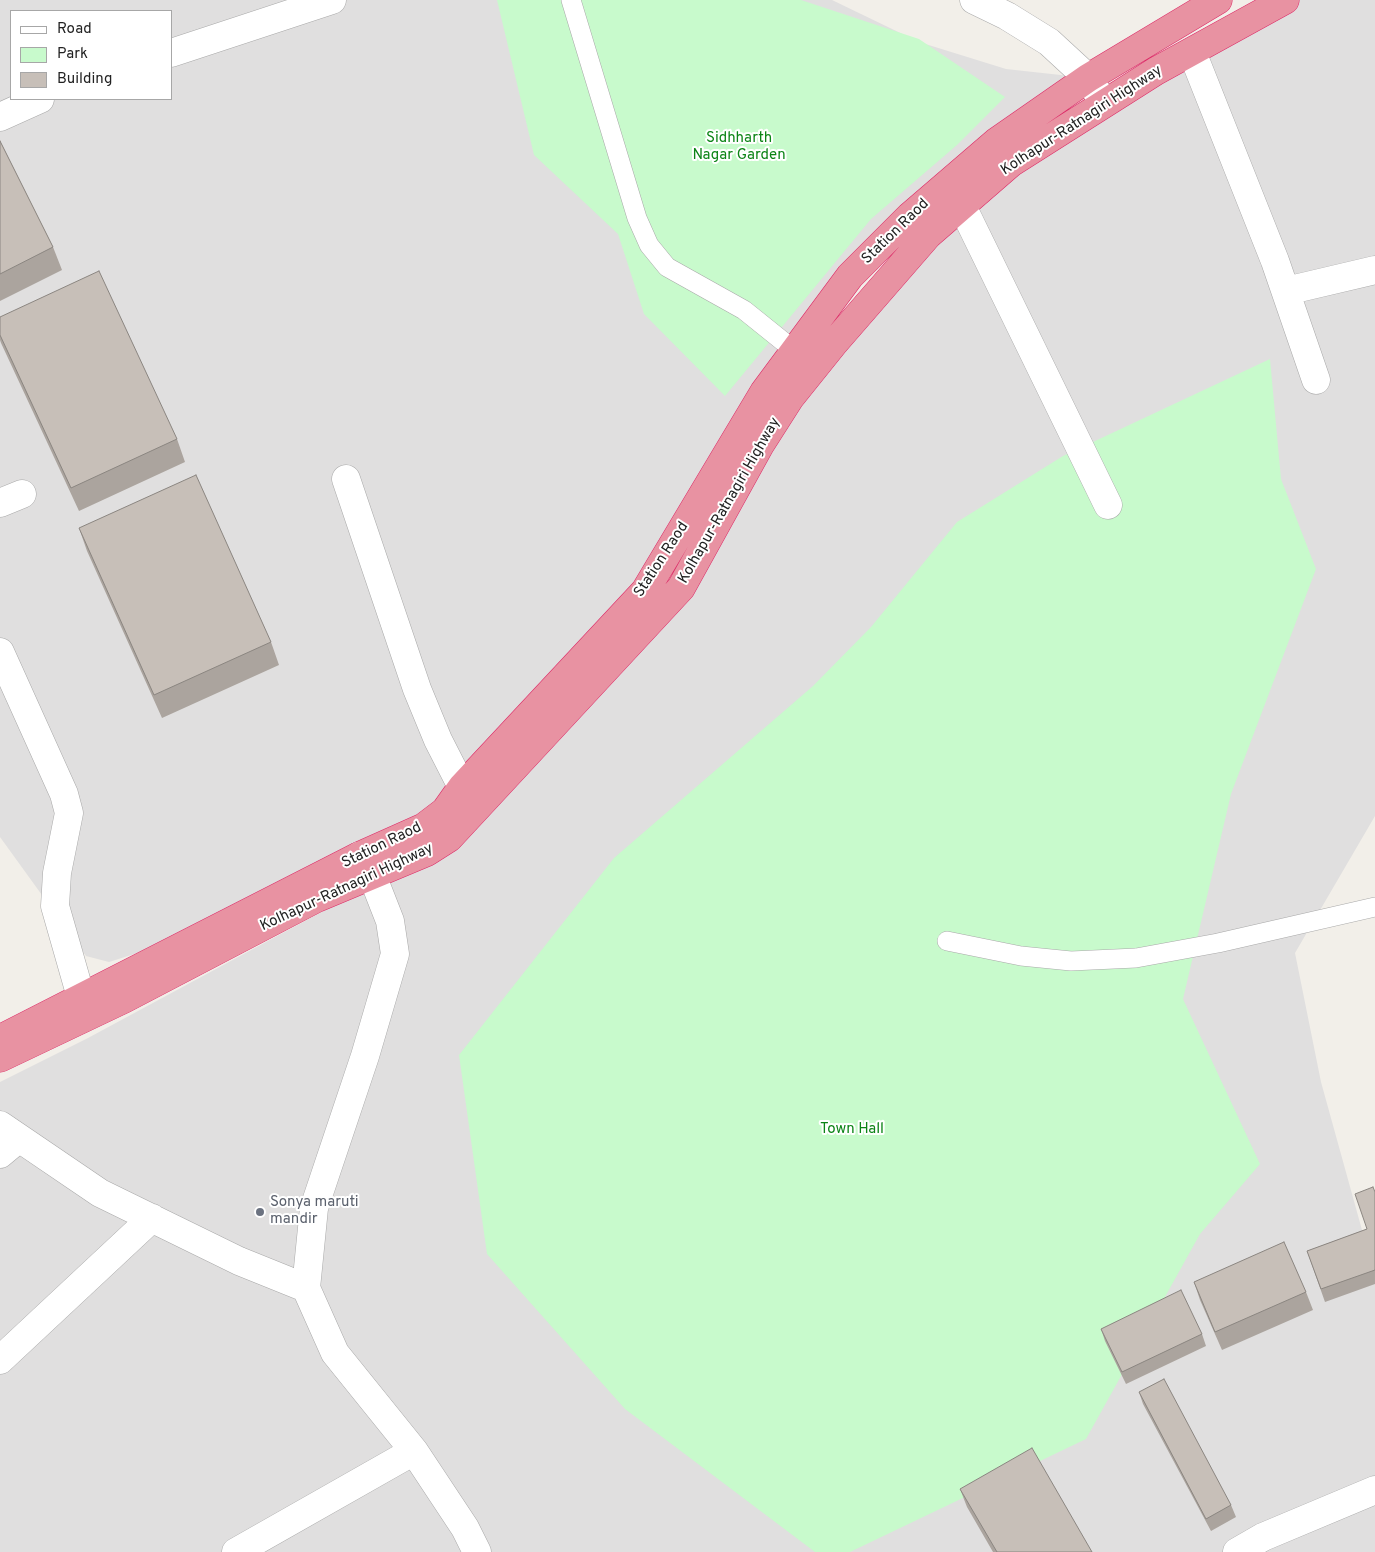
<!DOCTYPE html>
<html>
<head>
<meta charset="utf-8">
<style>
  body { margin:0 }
  #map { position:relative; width:1375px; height:1552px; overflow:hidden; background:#f2efe9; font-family:Overpass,sans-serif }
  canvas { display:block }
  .legend { position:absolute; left:10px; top:10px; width:162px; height:90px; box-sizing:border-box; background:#fff; border:1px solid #a7a7a7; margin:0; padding:6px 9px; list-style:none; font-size:15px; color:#222 }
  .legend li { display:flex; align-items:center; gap:10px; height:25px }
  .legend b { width:25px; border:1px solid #a7a7a7 }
</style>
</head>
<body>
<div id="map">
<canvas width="1375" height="1552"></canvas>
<ul class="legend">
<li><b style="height:6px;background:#fff"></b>Road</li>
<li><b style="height:14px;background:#c8facc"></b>Park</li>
<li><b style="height:14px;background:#c7bfb8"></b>Building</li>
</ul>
</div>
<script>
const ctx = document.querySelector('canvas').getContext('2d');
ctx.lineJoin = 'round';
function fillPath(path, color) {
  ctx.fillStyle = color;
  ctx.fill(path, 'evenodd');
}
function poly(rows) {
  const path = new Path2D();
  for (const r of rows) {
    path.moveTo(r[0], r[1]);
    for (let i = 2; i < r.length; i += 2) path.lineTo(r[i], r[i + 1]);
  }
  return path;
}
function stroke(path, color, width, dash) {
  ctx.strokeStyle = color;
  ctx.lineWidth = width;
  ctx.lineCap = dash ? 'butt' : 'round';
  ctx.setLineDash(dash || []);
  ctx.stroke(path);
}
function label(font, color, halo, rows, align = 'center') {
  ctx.font = font + ' Overpass,sans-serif';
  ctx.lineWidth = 4;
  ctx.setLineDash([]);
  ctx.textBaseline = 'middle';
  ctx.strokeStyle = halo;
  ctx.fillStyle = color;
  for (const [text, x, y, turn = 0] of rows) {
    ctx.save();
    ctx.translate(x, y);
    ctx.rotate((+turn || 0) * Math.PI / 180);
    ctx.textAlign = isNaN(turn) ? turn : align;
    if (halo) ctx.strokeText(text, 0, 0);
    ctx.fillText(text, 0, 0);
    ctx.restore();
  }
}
fillPath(poly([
  [0,0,832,0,919,42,1006,69,1088,78,850,276,660,566,462,787,379,848,220,927,109,962,86,956,0,837],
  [11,11,171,11,171,99,11,99],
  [1285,0,1375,0,1375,816,1295,953,1321,1082,1375,1277,1375,1552,0,1552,0,1082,88,1038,329,908,674,595,790,398,1011,163]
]), '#e0dfdf');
fillPath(poly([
  [497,0,801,0,919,39,1005,97,957,145,871,219,725,396,644,314,618,234,534,155],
  [1270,359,1281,479,1316,569,1231,794,1183,999,1260,1164,1200,1234,1086,1439,850,1552,815,1552,625,1409,487,1254,459,1055,614,858,813,686,871,627,957,522,1063,456]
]), '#c8facc');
const lane = poly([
  [571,0,637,218,649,245,667,267,744,310,795,351],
  [947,941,1021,956,1071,961,1136,958,1218,943,1375,907]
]);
const street = poly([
  [974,0,1007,16,1049,42,1088,78,1104,103],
  [1192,52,1275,261,1316,380],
  [171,53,332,0],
  [0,117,40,99],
  [962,206,1108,505],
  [1286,291,1375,270],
  [346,479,417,689,438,740,462,787],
  [0,503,22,494],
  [0,652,64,794,69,813,57,873,55,906,81,997],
  [0,1125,100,1193,239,1261,306,1288,335,1353,414,1451,465,1528,477,1552],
  [0,1154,18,1139],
  [306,1288,314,1208,365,1056,395,954,390,921,372,875,359,856],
  [0,1360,152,1218],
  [236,1552,414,1451],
  [1237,1552,1263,1537,1375,1490]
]);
const highway = poly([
  [6,1036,359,856,424,827,445,811,462,787,645,591,764,392,850,276,910,216,996,142,1088,78,1218,0],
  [0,1058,124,999,317,898,427,852,449,838,681,588,760,445,790,398,835,342,928,235,1011,163,1156,71,1285,0]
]);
stroke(lane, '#a9a9a9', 20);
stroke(street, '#a9a9a9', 29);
stroke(highway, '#dc2a67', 29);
stroke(lane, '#fff', 19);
stroke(street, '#fff', 28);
stroke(highway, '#e892a2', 28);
fillPath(poly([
  [0,141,53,247,62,270,0,301],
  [0,317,177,439,185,462,79,511,1,343,0,340],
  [79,528,271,642,279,665,162,718,87,551],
  [1375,1192,1375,1284,1325,1302,1307,1251,1367,1229],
  [1194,1282,1306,1292,1313,1310,1222,1350,1200,1300],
  [1101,1329,1202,1334,1206,1346,1126,1384,1105,1341],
  [1139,1392,1231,1505,1236,1517,1211,1531,1143,1404],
  [960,1489,1092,1552,993,1552,967,1507]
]), '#aba49e');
const building = poly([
  [0,141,53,247,0,274,0,141],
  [99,271,177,439,71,488,0,335,0,317,99,271],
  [196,475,271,642,154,695,79,528,196,475],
  [1373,1187,1375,1192,1375,1270,1321,1289,1307,1251,1367,1229,1355,1194,1373,1187],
  [1284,1242,1306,1292,1215,1332,1194,1282,1284,1242],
  [1181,1290,1202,1334,1122,1372,1101,1329,1181,1290],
  [1164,1379,1231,1505,1206,1519,1139,1392,1164,1379],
  [1032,1448,1092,1552,997,1552,960,1489,1032,1448]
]);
fillPath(building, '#c7bfb8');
stroke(building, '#8b8681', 1);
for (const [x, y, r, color] of [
  [260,1212,5,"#6b7280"]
]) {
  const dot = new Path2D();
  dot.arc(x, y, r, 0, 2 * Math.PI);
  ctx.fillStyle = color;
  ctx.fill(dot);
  stroke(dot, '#fff', 2);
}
label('15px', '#222', '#fff', [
  ["Kolhapur-Ratnagiri Highway",1082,121,-33],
  ["Station Raod",896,232,-44],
  ["Kolhapur-Ratnagiri Highway",730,501,-60],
  ["Station Raod",662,560,-57],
  ["Station Raod",382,846,-26],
  ["Kolhapur-Ratnagiri Highway",347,888,-25]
]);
label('15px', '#0c8416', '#fff', [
  ["Sidhharth",739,139],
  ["Nagar Garden",739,156],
  ["Town Hall",852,1130]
]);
label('15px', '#5b616d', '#fff', [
  ["Sonya maruti",270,1203],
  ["mandir",270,1220]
], 'left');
</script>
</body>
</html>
